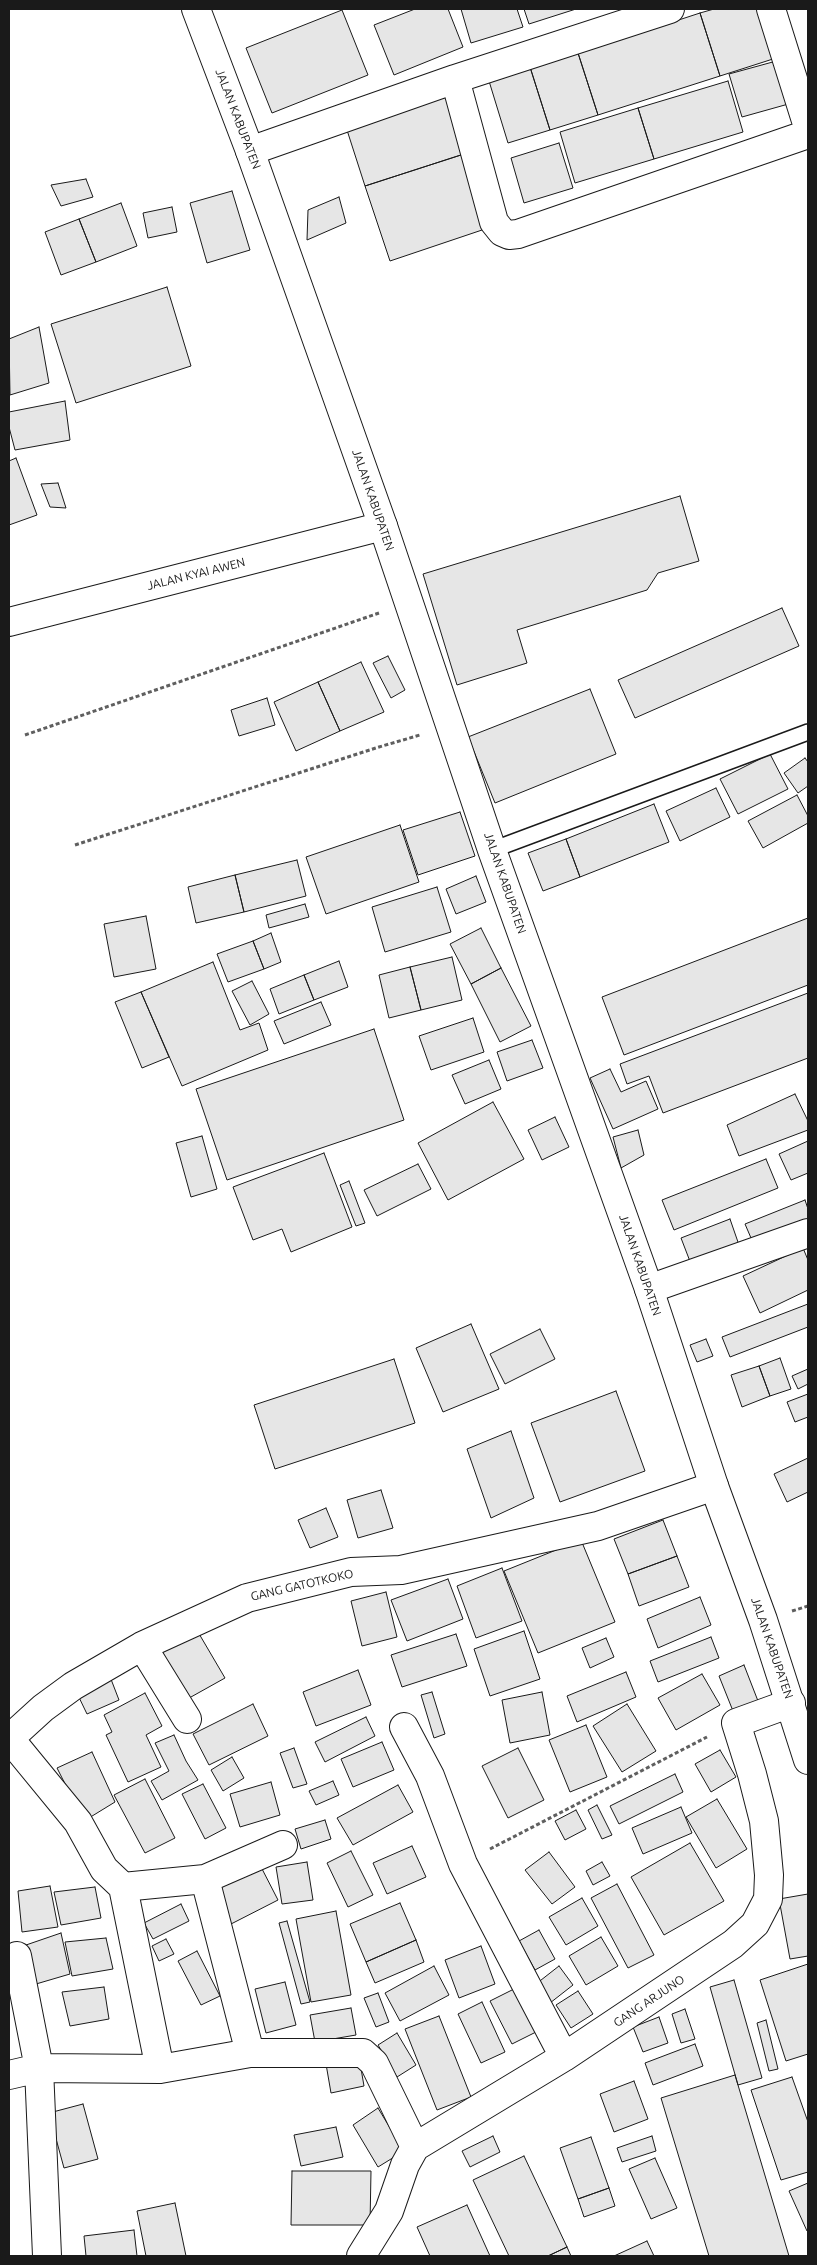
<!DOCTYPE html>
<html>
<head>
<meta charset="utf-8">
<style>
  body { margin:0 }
  #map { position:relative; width:817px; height:2265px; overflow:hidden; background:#fff; font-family:Ubuntu,sans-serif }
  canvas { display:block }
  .frame { position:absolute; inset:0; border:10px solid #1a1a1a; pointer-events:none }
</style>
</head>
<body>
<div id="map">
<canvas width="817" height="2265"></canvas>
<div class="frame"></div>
</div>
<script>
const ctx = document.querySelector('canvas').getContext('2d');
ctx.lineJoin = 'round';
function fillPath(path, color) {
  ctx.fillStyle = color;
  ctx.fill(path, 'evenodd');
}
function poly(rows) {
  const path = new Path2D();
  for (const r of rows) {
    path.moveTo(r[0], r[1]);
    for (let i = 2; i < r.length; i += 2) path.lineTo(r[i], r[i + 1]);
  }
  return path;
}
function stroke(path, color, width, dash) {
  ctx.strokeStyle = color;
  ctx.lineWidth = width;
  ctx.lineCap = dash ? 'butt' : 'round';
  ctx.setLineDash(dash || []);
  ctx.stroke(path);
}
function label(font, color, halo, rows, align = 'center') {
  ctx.font = font + ' Ubuntu,sans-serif';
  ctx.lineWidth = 4;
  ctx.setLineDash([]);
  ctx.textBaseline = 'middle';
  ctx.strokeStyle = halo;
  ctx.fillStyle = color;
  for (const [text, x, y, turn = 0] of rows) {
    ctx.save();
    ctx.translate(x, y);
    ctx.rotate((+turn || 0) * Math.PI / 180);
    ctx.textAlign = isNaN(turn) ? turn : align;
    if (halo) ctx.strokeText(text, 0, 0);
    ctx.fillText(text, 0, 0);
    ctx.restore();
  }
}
const building = poly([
  [415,9,448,9,463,47,394,75,374,25,415,9],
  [461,9,517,9,523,27,471,43,461,9],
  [524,9,576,9,529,24,524,9],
  [714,9,760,9,776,58,720,76,700,13,714,9],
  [342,10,368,75,272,113,246,48,342,10],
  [700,13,720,76,598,115,578,53,700,13],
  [578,53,598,115,550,130,530,67,578,53],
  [780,60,792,103,742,117,729,74,780,60],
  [530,67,550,130,508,143,489,81,530,67],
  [728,81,743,132,654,159,638,108,728,81],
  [445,95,464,154,365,186,346,127,445,95],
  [638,108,654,159,575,183,560,132,638,108],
  [559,143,573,188,524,203,511,158,559,143],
  [464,154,488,228,390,261,365,186,464,154],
  [86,179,93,197,61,206,51,185,86,179],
  [232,191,250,250,207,263,190,203,232,191],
  [339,197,346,223,307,240,308,210,339,197],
  [121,203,137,246,96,262,79,219,121,203],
  [172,207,177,232,148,238,143,213,172,207],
  [79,219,96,262,61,275,45,232,79,219],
  [167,287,191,366,76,403,51,324,167,287],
  [39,327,49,383,10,395,9,339,39,327],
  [65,401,70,440,15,450,9,427,9,412,65,401],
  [16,458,37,515,9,525,9,461,16,458],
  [58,483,66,508,50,507,41,484,58,483],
  [680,496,699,561,658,573,647,590,517,630,527,663,457,685,423,574,680,496],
  [782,608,799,646,635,718,618,680,782,608],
  [388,656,405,690,391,698,373,663,388,656],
  [361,662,384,712,340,731,318,682,361,662],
  [318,682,340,731,296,751,274,702,318,682],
  [590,689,616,754,495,803,468,737,590,689],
  [267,698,275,725,239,736,231,710,267,698],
  [770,754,788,789,738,814,720,779,770,754],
  [805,758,808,762,808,786,798,793,784,773,805,758],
  [716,788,730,817,680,841,666,811,716,788],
  [797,795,808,816,808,823,763,848,748,821,797,795],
  [654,804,669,842,580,877,566,839,654,804],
  [460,812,475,856,418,875,403,830,460,812],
  [400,825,419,882,326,914,306,857,400,825],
  [566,839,580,877,543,891,528,853,566,839],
  [297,860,306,896,244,912,235,875,297,860],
  [235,875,244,912,196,923,188,887,235,875],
  [476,876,486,902,456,914,446,889,476,876],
  [437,887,451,932,385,952,372,907,437,887],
  [305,904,309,917,269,928,266,915,305,904],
  [146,916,156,969,114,977,104,924,146,916],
  [808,918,808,985,624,1055,602,997,808,918],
  [481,928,501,968,471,984,450,944,481,928],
  [271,933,281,962,264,969,253,941,271,933],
  [253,941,264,969,228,982,217,954,253,941],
  [452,957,462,1000,421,1010,410,967,452,957],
  [339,961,348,987,314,1000,304,975,339,961],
  [213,962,240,1030,259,1023,268,1050,182,1086,141,992,213,962],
  [410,967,421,1010,389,1018,379,975,410,967],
  [501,968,531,1026,500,1042,471,984,501,968],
  [304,975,314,1000,279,1014,270,989,304,975],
  [252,981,269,1014,250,1025,232,991,252,981],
  [141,992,169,1057,142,1068,115,1002,141,992],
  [808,993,808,1058,663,1113,649,1076,627,1084,620,1064,808,993],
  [321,1002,331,1025,284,1044,274,1021,321,1002],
  [473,1018,484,1052,431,1070,419,1036,473,1018],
  [374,1029,404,1120,227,1180,196,1089,374,1029],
  [532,1040,543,1068,507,1081,497,1052,532,1040],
  [489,1060,501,1089,465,1104,452,1075,489,1060],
  [610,1069,621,1092,646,1081,658,1109,613,1129,590,1078,610,1069],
  [795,1094,808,1121,808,1130,739,1156,727,1125,795,1094],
  [493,1102,524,1159,448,1200,418,1143,493,1102],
  [555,1117,569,1147,542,1160,528,1130,555,1117],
  [638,1130,644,1155,621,1168,613,1137,638,1130],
  [202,1136,217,1189,191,1197,176,1143,202,1136],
  [808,1141,808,1173,791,1180,779,1154,808,1141],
  [324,1153,352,1227,291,1252,282,1229,253,1240,233,1187,324,1153],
  [766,1159,778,1188,674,1230,662,1200,766,1159],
  [418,1164,431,1189,377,1216,364,1190,418,1164],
  [349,1181,365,1223,356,1226,340,1185,349,1181],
  [805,1200,808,1209,808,1225,754,1245,745,1224,805,1200],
  [730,1219,739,1245,691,1264,681,1238,730,1219],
  [803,1248,808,1260,808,1290,760,1313,743,1276,803,1248],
  [808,1304,808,1327,730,1357,722,1337,808,1304],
  [471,1324,499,1389,443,1412,416,1348,471,1324],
  [540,1329,555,1359,505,1384,490,1354,540,1329],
  [706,1339,713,1356,697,1362,690,1345,706,1339],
  [780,1358,791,1389,770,1396,759,1366,780,1358],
  [394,1359,415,1423,275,1469,254,1405,394,1359],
  [759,1366,770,1396,742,1407,731,1375,759,1366],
  [808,1369,808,1384,798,1389,792,1376,808,1369],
  [616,1391,645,1471,560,1502,531,1423,616,1391],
  [808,1394,808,1417,795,1422,787,1402,808,1394],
  [511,1431,534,1498,491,1518,467,1449,511,1431],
  [808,1458,808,1492,787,1502,774,1474,808,1458],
  [381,1490,393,1528,358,1538,347,1500,381,1490],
  [326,1508,338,1537,310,1548,298,1520,326,1508],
  [663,1520,677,1556,628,1574,614,1539,663,1520],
  [581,1540,615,1622,538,1653,504,1571,581,1540],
  [677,1556,689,1587,639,1606,628,1574,677,1556],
  [502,1568,522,1621,476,1638,457,1586,502,1568],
  [448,1579,463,1619,407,1641,391,1600,448,1579],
  [386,1592,397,1637,362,1646,351,1601,386,1592],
  [700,1597,711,1625,658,1648,647,1619,700,1597],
  [524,1631,540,1679,490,1696,474,1649,524,1631],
  [198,1632,225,1678,182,1702,156,1656,198,1632],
  [456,1634,467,1666,402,1687,391,1655,456,1634],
  [711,1637,719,1658,658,1682,650,1661,711,1637],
  [606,1638,614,1657,590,1668,582,1648,606,1638],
  [744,1665,758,1701,733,1711,719,1676,744,1665],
  [358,1670,371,1705,316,1726,303,1692,358,1670],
  [626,1672,636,1697,577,1722,567,1696,626,1672],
  [109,1674,119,1700,87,1714,74,1687,109,1674],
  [702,1674,720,1705,676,1730,658,1698,702,1674],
  [432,1692,445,1734,434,1738,421,1695,432,1692],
  [542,1692,550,1735,510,1743,502,1700,542,1692],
  [145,1693,162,1726,146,1735,161,1767,128,1782,106,1735,112,1732,104,1715,145,1693],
  [253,1704,268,1736,209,1765,193,1734,253,1704],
  [627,1704,656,1751,622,1772,593,1726,627,1704],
  [366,1717,375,1736,325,1762,315,1742,366,1717],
  [586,1725,607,1777,570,1792,549,1740,586,1725],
  [174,1735,186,1761,198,1780,162,1800,151,1781,169,1771,155,1743,174,1735],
  [382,1742,394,1770,353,1787,341,1759,382,1742],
  [294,1748,307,1784,293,1788,280,1753,294,1748],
  [518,1748,544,1800,508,1818,482,1766,518,1748],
  [720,1750,736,1777,711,1792,695,1764,720,1750],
  [92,1752,115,1802,84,1821,57,1768,92,1752],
  [232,1757,244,1778,223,1791,211,1770,232,1757],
  [675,1774,683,1792,619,1824,610,1806,675,1774],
  [145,1779,175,1838,145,1853,114,1795,145,1779],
  [333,1781,339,1795,316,1805,309,1791,333,1781],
  [271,1782,280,1815,240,1827,230,1794,271,1782],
  [203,1784,226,1828,205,1839,182,1794,203,1784],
  [398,1785,413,1812,353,1845,337,1818,398,1785],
  [717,1799,747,1849,716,1868,686,1817,717,1799],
  [597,1805,612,1835,602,1839,588,1810,597,1805],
  [681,1807,692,1833,643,1854,632,1828,681,1807],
  [576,1810,586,1829,565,1840,555,1821,576,1810],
  [325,1820,331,1839,301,1849,295,1829,325,1820],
  [690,1843,724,1901,664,1935,631,1877,690,1843],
  [412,1846,426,1877,387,1894,373,1863,412,1846],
  [351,1851,373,1895,348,1907,327,1863,351,1851],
  [549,1852,575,1887,552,1904,525,1870,549,1852],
  [307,1862,313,1900,282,1904,276,1867,307,1862],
  [602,1862,610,1876,593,1885,586,1871,602,1862],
  [259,1863,278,1900,231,1924,212,1887,259,1863],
  [617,1884,654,1955,628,1968,591,1898,617,1884],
  [50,1886,58,1927,22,1932,18,1891,50,1886],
  [95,1887,101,1918,61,1925,54,1892,95,1887],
  [808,1894,808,1956,790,1959,779,1899,808,1894],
  [582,1898,598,1926,566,1945,549,1917,582,1898],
  [400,1903,416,1940,366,1962,350,1924,400,1903],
  [181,1904,189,1921,153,1939,144,1923,181,1904],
  [336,1911,351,1995,311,2002,296,1919,336,1911],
  [287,1921,310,2002,301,2004,279,1923,287,1921],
  [539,1930,555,1959,535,1970,519,1941,539,1930],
  [61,1933,70,1974,36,1984,26,1945,61,1933],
  [601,1937,618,1966,586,1985,569,1956,601,1937],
  [106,1938,113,1969,72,1976,65,1942,106,1938],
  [166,1939,174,1954,159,1961,152,1946,166,1939],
  [416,1940,424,1962,375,1983,366,1962,416,1940],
  [481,1946,495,1984,459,1998,445,1960,481,1946],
  [197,1951,220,1996,201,2005,178,1961,197,1951],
  [808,1964,808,2054,786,2061,760,1980,808,1964],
  [434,1966,449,1995,400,2021,385,1993,434,1966],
  [559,1966,573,1985,550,2003,536,1984,559,1966],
  [734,1980,762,2078,738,2085,710,1987,734,1980],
  [285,1982,296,2025,266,2033,255,1989,285,1982],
  [104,1987,109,2019,70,2026,62,1992,104,1987],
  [514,1989,536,2032,512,2044,490,2001,514,1989],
  [578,1991,593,2014,571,2028,556,2005,578,1991],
  [378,1993,389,2022,376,2027,364,1998,378,1993],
  [482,2002,505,2052,481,2063,458,2014,482,2002],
  [351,2008,356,2035,315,2042,310,2015,351,2008],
  [685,2009,695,2039,681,2043,672,2014,685,2009],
  [439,2016,471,2097,437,2110,405,2029,439,2016],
  [659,2017,668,2043,643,2052,633,2027,659,2017],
  [766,2020,778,2069,769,2071,757,2023,766,2020],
  [397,2033,416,2065,397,2077,378,2045,397,2033],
  [695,2044,703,2066,653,2085,645,2063,695,2044],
  [359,2057,364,2086,331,2093,326,2064,359,2057],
  [735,2075,789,2256,709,2256,661,2098,735,2075],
  [792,2077,808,2122,808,2172,781,2180,751,2090,792,2077],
  [634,2081,648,2119,614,2132,600,2094,634,2081],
  [83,2104,98,2159,64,2168,49,2113,83,2104],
  [378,2108,404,2151,378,2167,353,2125,378,2108],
  [336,2127,343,2157,301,2166,294,2135,336,2127],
  [493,2136,500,2152,470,2167,462,2151,493,2136],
  [652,2136,656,2151,622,2162,617,2148,652,2136],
  [591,2137,609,2188,578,2199,560,2148,591,2137],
  [524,2156,567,2247,548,2256,509,2256,473,2180,524,2156],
  [655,2158,677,2208,651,2219,629,2169,655,2158],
  [292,2171,371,2171,370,2225,291,2225,292,2171],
  [808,2183,808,2230,807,2231,789,2191,808,2183],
  [609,2188,615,2206,584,2217,578,2199,609,2188],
  [175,2203,186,2256,146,2256,137,2211,175,2203],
  [467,2205,490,2256,430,2256,417,2227,467,2205],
  [134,2230,137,2256,86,2256,84,2236,134,2230],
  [647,2241,654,2256,614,2256,647,2241],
  [567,2247,571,2256,548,2256,567,2247]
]);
fillPath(building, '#e6e6e6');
stroke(building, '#1a1a1a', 1);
const service = poly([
  [492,850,808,732]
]);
const minor = poly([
  [771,9,808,127],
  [455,79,494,222,502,232,509,235,518,234,808,134],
  [250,151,455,79,670,9],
  [9,622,383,526],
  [649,1289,808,1233],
  [142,1646,187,1719],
  [404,1727,430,1776,463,1864,564,2057],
  [9,1739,43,1708,73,1686,142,1646,247,1598,351,1572,401,1570,598,1526,714,1486],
  [10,1739,78,1822,104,1869,123,1887,160,2069],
  [205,1879,250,2053],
  [123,1887,205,1879,283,1845],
  [17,1956,39,2068,47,2256],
  [9,2075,39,2068,160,2069,250,2053,363,2053,374,2063,415,2147],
  [361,2256,389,2211,405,2165,415,2147,564,2057,733,1944,755,1924,768,1899,769,1875,764,1821,752,1774,736,1723,791,1703]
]);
const secondary = poly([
  [196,9,250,151,383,526,492,850,649,1289,714,1486,763,1620,808,1760]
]);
stroke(service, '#1a1a1a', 18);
stroke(minor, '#1a1a1a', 30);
stroke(secondary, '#1a1a1a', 30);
stroke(poly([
  [25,735,379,613],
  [75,845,379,747,420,735],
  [792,1611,808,1606],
  [490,1849,707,1737]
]), '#5f5f5f', 3, [4, 2.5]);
stroke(service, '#fff', 15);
stroke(minor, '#fff', 28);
stroke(secondary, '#fff', 28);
label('12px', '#1a1a1a', '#fff', [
  ["JALAN KABUPATEN",238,119,69],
  ["JALAN KABUPATEN",373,500,71],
  ["JALAN KYAI AWEN",196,574,-14],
  ["JALAN KABUPATEN",505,883,71],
  ["JALAN KABUPATEN",640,1265,71],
  ["GANG GATOTKOKO",302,1585,-13],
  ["JALAN KABUPATEN",772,1648,71],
  ["GANG ARJUNO",649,2001,-34]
]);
</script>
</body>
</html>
